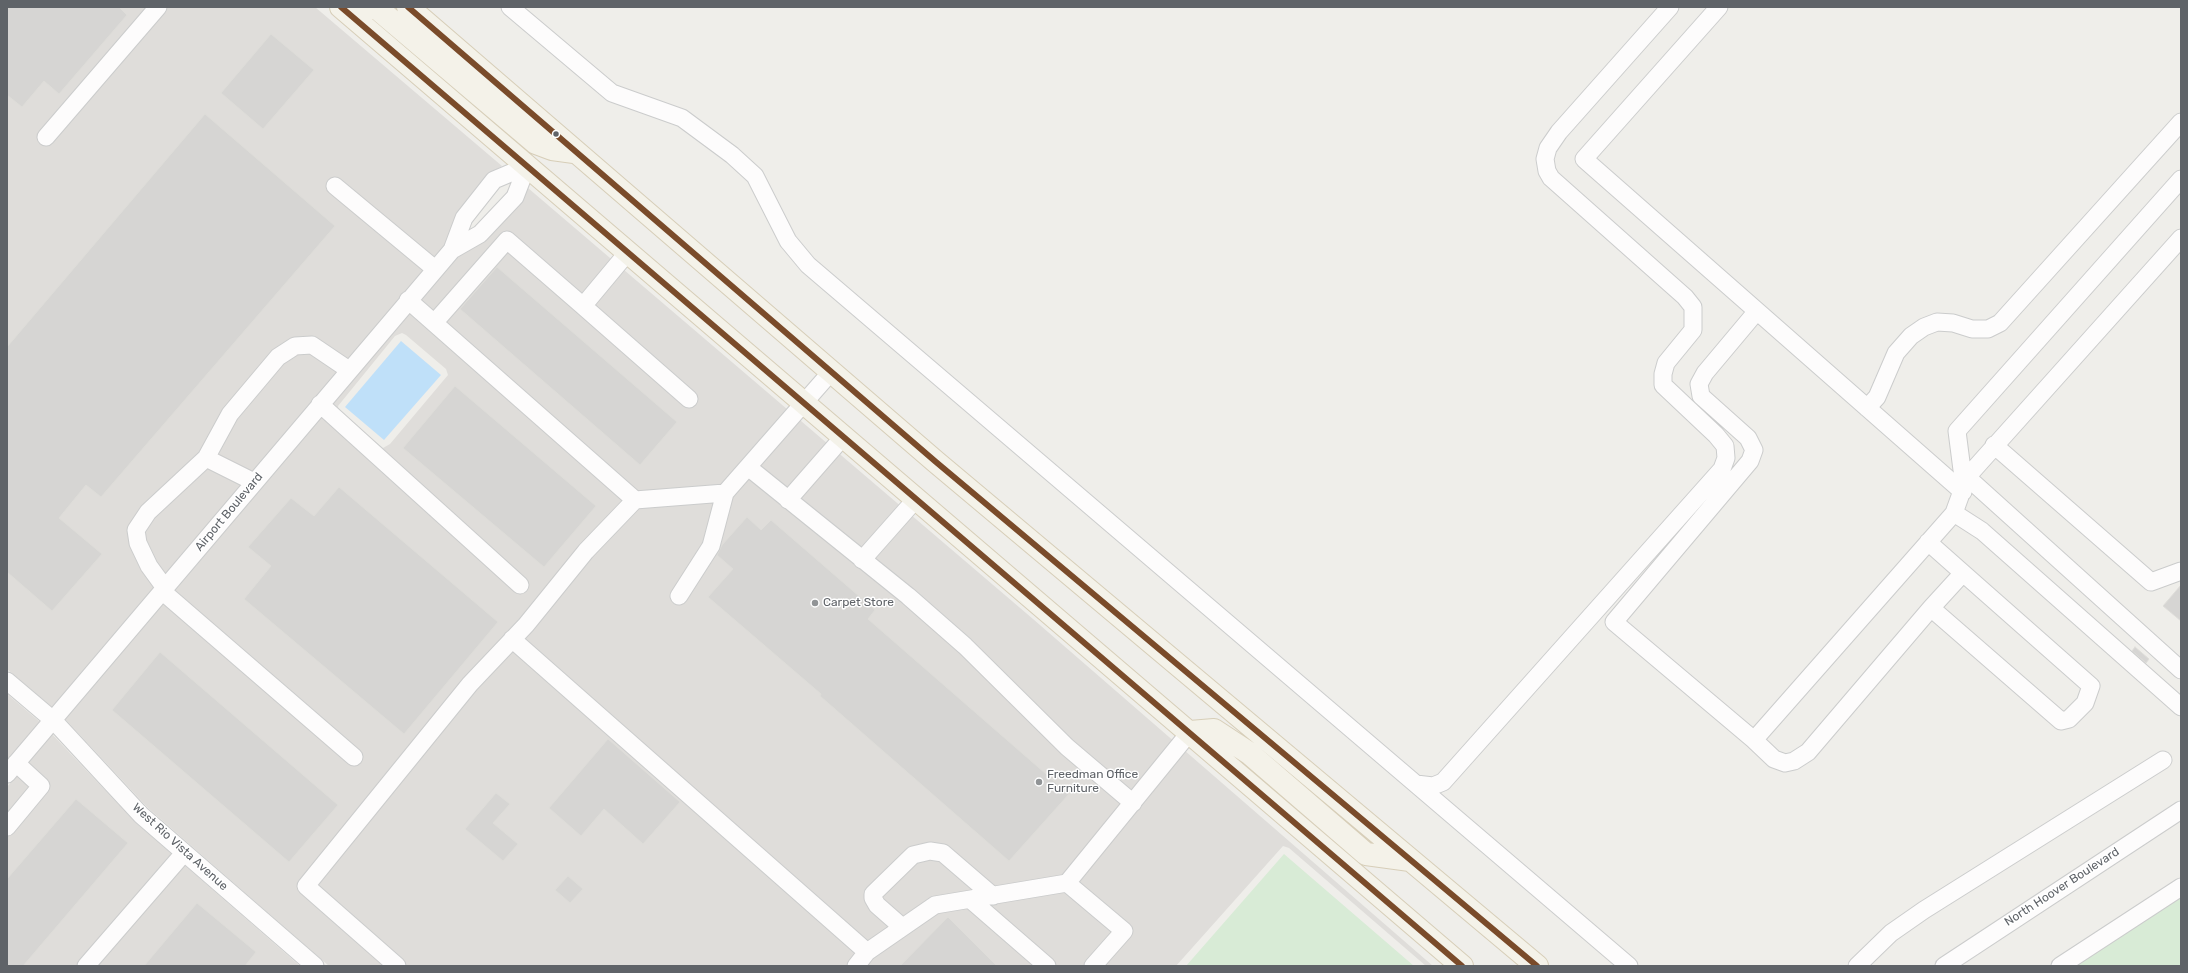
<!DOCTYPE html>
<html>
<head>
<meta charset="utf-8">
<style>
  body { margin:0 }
  #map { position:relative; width:2188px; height:973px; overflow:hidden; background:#efeeea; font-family:Rubik,sans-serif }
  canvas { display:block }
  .frame { position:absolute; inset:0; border:8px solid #5f6368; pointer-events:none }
</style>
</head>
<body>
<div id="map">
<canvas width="2188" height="973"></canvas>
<div class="frame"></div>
</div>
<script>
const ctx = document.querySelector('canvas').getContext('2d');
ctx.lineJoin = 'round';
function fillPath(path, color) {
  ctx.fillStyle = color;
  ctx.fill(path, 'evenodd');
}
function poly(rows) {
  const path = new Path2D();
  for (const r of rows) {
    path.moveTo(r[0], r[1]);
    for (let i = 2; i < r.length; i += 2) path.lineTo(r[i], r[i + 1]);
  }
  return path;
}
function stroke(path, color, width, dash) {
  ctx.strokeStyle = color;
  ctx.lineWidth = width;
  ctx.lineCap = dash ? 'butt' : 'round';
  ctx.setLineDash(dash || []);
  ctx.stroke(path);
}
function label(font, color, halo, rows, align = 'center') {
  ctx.font = font + ' Rubik,sans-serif';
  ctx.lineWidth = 3;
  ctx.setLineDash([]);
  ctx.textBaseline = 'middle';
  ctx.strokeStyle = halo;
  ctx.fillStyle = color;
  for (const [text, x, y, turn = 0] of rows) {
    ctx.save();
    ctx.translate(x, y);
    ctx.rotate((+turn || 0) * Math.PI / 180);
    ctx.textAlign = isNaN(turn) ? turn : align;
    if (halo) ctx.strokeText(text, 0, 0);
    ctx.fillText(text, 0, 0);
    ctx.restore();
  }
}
fillPath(poly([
  [7,7,315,7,502,166,487,175,457,213,444,246,52,708,7,669],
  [528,188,1033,619,1433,966,1426,966,1289,848,1283,846,1176,966,329,966,148,808,65,719,457,257,486,240,521,203],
  [402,333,406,335,446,369,448,375,390,444,383,448,339,411,338,406,395,336],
  [7,694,40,722,7,761],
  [52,734,135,822,300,966,7,966,7,787]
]), '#dfddda');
fillPath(poly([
  [1284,854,1414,966,1186,966],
  [2181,895,2181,966,2071,966]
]), '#d8ebd6');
fillPath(poly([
  [401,341,441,375,384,440,345,407]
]), '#bfe0f9');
const building = poly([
  [7,7,119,7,127,15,59,94,44,81,22,107,7,95,7,7],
  [271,34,314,70,263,129,221,93,271,34],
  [205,114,335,226,101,497,86,485,59,518,102,554,52,611,7,572,7,347,205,114],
  [497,267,677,422,640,465,460,309,497,267],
  [455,386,596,506,544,567,403,448,455,386],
  [339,487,498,622,404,734,244,599,271,566,248,547,291,498,314,516,339,487],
  [747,517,761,530,771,520,875,610,868,619,1069,794,1009,861,820,696,821,694,708,597,733,569,717,555,722,545,747,517],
  [2181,585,2181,621,2163,606,2181,585],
  [2135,647,2149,659,2146,663,2132,651,2135,647],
  [160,652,338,805,289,862,112,710,160,652],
  [608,739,680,802,643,844,604,809,581,836,549,808,608,739],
  [496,793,510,804,493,823,518,844,503,861,465,829,496,793],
  [76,799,128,843,23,966,7,966,7,879,76,799],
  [568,876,583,889,570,903,555,890,568,876],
  [197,903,256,952,245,966,144,966,197,903],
  [948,917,997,966,900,966,948,917]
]);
fillPath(building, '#d6d5d3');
stroke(building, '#deddd9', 1);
const minor = poly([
  [510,7,612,93,682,118,732,155,755,176,788,241,808,265,1629,966],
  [1719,7,1584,159,1963,492],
  [46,137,158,7],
  [2181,179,1957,431,1962,470,1967,477,2181,670],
  [335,186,435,269],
  [408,300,635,500],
  [583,306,689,399],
  [1757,311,1705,373,1699,384,1701,396,1748,438,1754,450,1750,461,1614,622,1754,740,1954,513,1967,477,2181,238],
  [434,323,507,240,583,306,628,252],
  [320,404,520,585],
  [1867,408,1877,397,1896,353,1911,336,1924,327,1937,322,1953,323,1972,329,1988,329,2000,323,2181,122],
  [1994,445,2151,582,2181,571],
  [206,458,230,414,278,357,295,346,312,345,349,370],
  [748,467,908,596,965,646,1067,747,1133,803],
  [788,500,844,436],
  [1954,513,1982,531,2181,707],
  [1928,542,1963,573],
  [862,560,916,499],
  [165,588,149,566,138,543,136,530,148,512,206,458,254,482],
  [162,591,354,757],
  [679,596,711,546,725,493],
  [512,639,867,952,856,966],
  [7,681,53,720,141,815,315,966],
  [1754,740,1774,759,1785,763,1794,761,1808,752,1931,608,2061,721,2069,719,2085,703,2091,686,1963,573,1931,608],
  [7,774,452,250,480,234,515,197,527,166,494,180,464,218,452,250],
  [1416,784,1433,786,1443,782,1722,469,1726,458,1725,446,1716,435,1663,385,1663,374,1666,363,1693,330,1693,307,1685,297,1551,178,1547,171,1545,159,1548,148,1559,132,1670,7],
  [7,827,41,786,16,763],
  [1067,883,1124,931,1093,966],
  [971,900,1047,966],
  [902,927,877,905,873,898,873,894,913,855,930,851,943,853,993,896],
  [867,952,935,905,1067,883,1190,732],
  [86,966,184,853],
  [397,966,306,886,470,684,526,625,586,551,635,500,725,493,831,372],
  [1857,966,1891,933,1924,910,2163,760],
  [1944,966,2181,810],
  [2060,966,2181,887]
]);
const major = poly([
  [341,7,1462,966],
  [370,7,378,9,536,143,552,149,574,152],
  [408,7,936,462,1537,966],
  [1190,732,1214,730,1249,753,1366,854,1410,860]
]);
stroke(minor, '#cbcccc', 19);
stroke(major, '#d7ceb8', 24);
stroke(minor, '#fdfcfc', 17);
stroke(major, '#f4f2e9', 22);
stroke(poly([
  [341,7,1462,966],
  [408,7,936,462,1537,966]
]), '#7a4b2a', 6);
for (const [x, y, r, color] of [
  [556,134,3.5,"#5f6368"],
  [815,603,4,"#919496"],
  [1039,782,4,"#919496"]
]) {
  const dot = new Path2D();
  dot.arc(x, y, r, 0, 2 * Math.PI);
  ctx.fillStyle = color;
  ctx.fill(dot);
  stroke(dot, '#fff', 1.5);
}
label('12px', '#5f6368', '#fff', [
  ["Airport Boulevard",229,512,-50],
  ["West Rio Vista Avenue",180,847,42],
  ["North Hoover Boulevard",2062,887,-33]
]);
label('12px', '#5f6368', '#fff', [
  ["Carpet Store",823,603],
  ["Freedman Office",1047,775],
  ["Furniture",1047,789]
], 'left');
</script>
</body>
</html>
